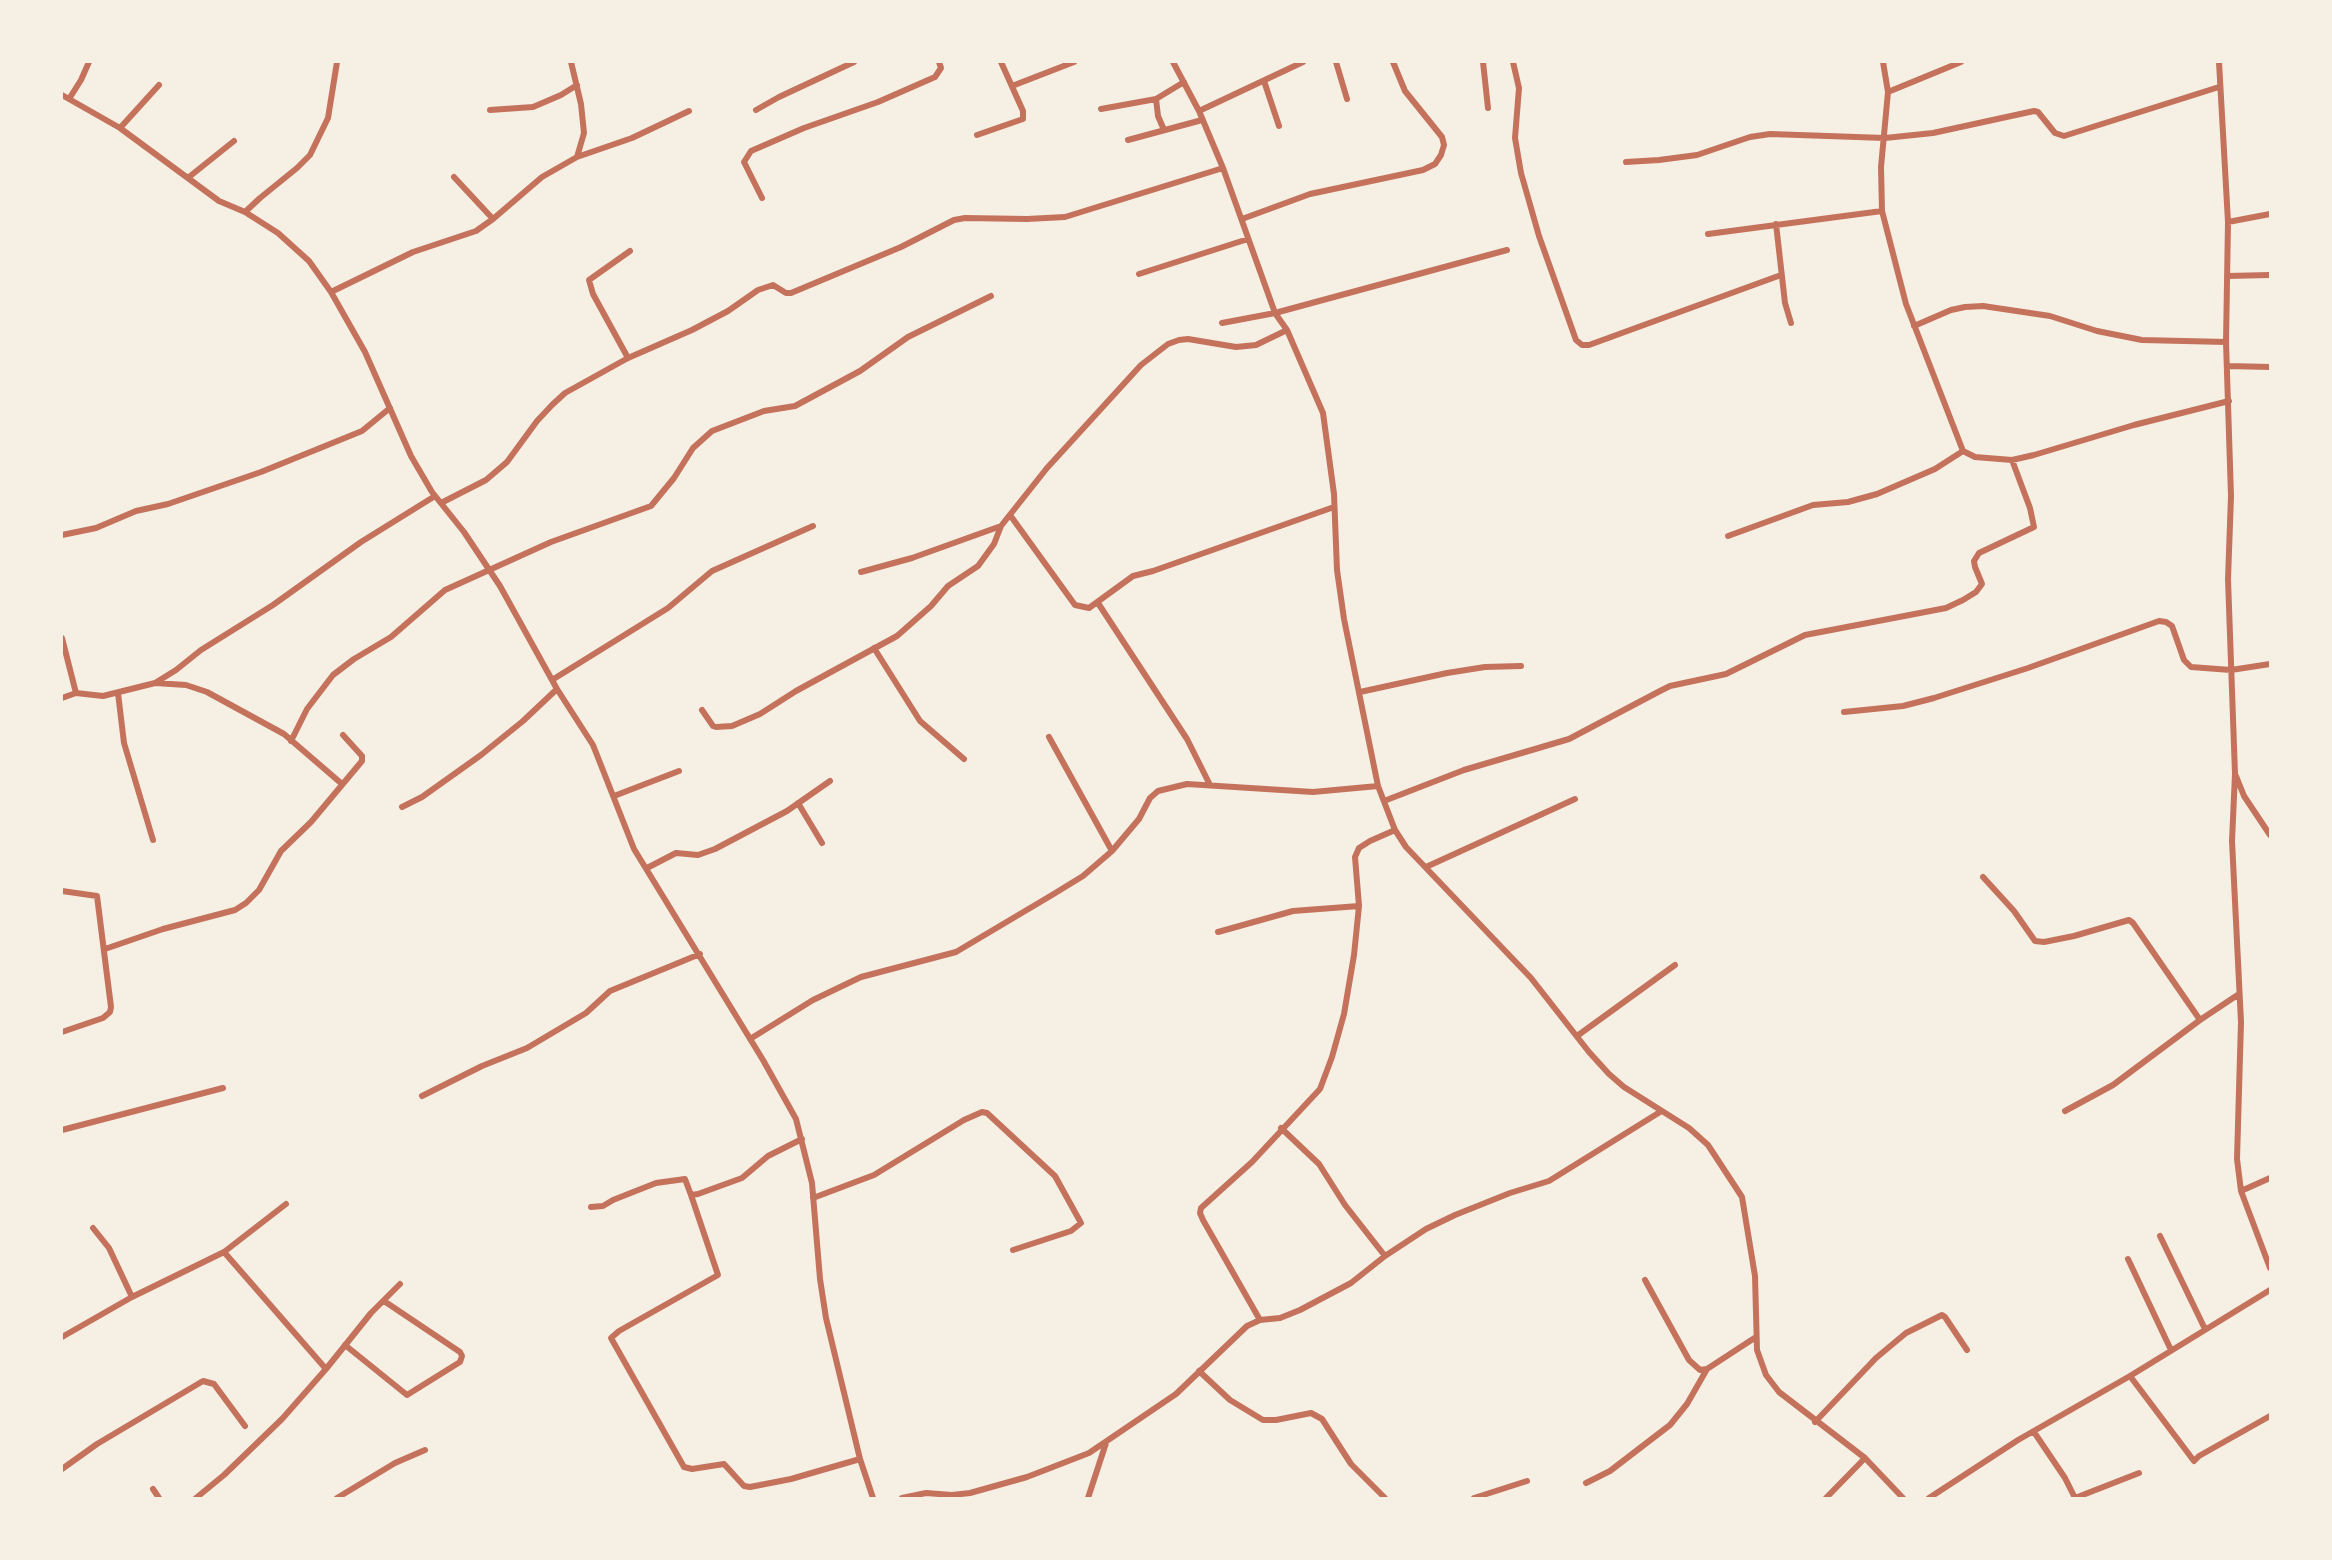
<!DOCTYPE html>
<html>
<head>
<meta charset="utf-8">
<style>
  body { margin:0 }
  #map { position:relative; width:2332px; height:1560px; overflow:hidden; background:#f6efe4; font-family:Manrope,sans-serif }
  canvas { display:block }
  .frame { position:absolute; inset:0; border:63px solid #f6efe4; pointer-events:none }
</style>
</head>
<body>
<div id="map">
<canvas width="2332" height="1560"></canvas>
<div class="frame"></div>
</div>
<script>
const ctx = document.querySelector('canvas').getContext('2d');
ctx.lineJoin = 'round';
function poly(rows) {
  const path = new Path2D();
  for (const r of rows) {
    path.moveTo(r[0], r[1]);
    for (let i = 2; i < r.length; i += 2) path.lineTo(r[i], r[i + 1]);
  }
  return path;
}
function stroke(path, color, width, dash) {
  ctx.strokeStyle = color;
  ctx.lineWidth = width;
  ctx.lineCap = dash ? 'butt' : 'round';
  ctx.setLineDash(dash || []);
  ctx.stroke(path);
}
stroke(poly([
  [571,62,581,104,584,133,577,157],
  [1173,62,1199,111,1223,168,1275,313,1287,330,1323,413,1334,494,1337,570,1344,619,1378,786,1395,830,1406,847,1531,978,1589,1052,1609,1074,1624,1087,1689,1128,1708,1145,1742,1197,1755,1276,1757,1350,1766,1375,1779,1392,1865,1458,1903,1498],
  [1336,62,1347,99],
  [1483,62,1488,108],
  [1513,62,1519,88,1515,138,1521,173,1539,236,1576,340,1582,345,1589,345,1781,275],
  [1883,62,1888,92,1881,167,1882,211,1906,304,1963,451,1975,457,2012,460,2034,455,2134,425,2229,401],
  [2219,62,2228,222,2226,342,2231,496,2228,579,2235,774,2232,841,2241,1022,2237,1159,2241,1191,2270,1268],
  [1264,81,1279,126],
  [1012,86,1074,62],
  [1888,92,1961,62],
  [62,95,120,128,219,201,245,212,278,233,309,261,331,292,365,352,411,456,432,492,464,532,500,586,557,689,593,745,634,849,763,1060,796,1119,812,1183,820,1279,826,1318,860,1459,873,1498],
  [69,99,81,80,89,62],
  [1101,109,1156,99],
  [490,110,533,107,561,95,577,85],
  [756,110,779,97,854,62],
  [1199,111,1303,62],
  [120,128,159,85],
  [1164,130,1158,116,1156,99,1184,82],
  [977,135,1023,119,1023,111,1001,62],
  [1128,140,1202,120],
  [1626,162,1659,160,1697,155,1750,137,1770,134,1885,138,1933,133,2034,111,2038,112,2055,133,2064,136,2219,87],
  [189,177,234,141],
  [454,177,493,219],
  [762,198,744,162,751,151,804,128,878,102,935,77,941,68,939,62],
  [245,212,260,198,297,168,310,155,328,118,337,62],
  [1242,219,1310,194,1423,170,1435,164,1441,155,1444,145,1442,137,1405,91,1393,62],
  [2228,222,2270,214],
  [1776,224,1785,303,1791,323],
  [1708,234,1882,211],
  [1139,274,1248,239],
  [2227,276,2270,275],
  [331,292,413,252,476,231,493,219,542,177,577,157,632,138,689,111],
  [1222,323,1275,313,1507,250],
  [1914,326,1951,310,1965,307,1983,306,2050,316,2097,331,2142,340,2226,342],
  [628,358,593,294,589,280,630,251],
  [2227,366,2270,367],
  [441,503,486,480,507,462,537,421,552,405,565,393,628,358,692,330,728,311,758,290,773,285,786,293,791,293,901,247,954,220,965,218,1027,219,1065,217,1223,168],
  [1010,515,1075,605,1089,608,1133,576,1153,571,1334,507],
  [62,535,96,528,136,511,168,504,261,472,362,431,390,408],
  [1728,536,1813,505,1848,502,1877,494,1935,469,1963,451],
  [861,572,912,558,1001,526],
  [1098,603,1187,739,1210,785],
  [62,638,76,693],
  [874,648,920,721,964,759],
  [552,680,668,608,712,571,813,526],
  [155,683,176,670,201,650,273,605,361,542,435,496],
  [1360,692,1447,673,1485,667,1521,666],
  [118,693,124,743,153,840],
  [62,698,76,693,103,696,155,683,186,685,207,692,284,734,342,784],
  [702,710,713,726,716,727,732,726,760,714,796,691,897,636,931,606,948,586,978,566,994,544,1001,526,1047,468,1141,365,1168,344,1179,340,1188,339,1236,347,1256,345,1287,330],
  [1844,712,1903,706,1934,698,2028,668,2159,621,2166,622,2172,626,2184,660,2191,667,2231,670,2270,664],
  [1049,737,1112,851],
  [291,741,307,709,333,675,354,659,391,637,445,590,551,542,651,506,674,478,693,448,712,431,764,411,795,406,860,371,908,337,991,296],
  [2236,776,2244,796,2270,835],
  [614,796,679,771],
  [1384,801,1464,770,1569,739,1660,691,1670,686,1726,674,1805,635,1946,608,1963,600,1976,592,1982,584,1975,567,1974,561,1979,553,2034,527,2030,508,2012,460],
  [798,803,822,843],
  [402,807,422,797,481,755,523,721,557,689],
  [1426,867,1575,799],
  [647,868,676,853,698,855,715,849,787,811,830,781],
  [1983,877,2014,911,2035,941,2044,942,2074,936,2129,920,2133,923,2200,1020],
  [62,891,97,896,111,1007,110,1012,103,1018,62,1032],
  [1218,932,1293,911,1359,906],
  [105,949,163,929,235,910,246,903,259,890,281,851,311,822,362,761,362,756,343,735],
  [1577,1036,1675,965],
  [750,1039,813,1000,861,977,956,952,1052,895,1083,876,1112,851,1139,819,1150,798,1158,791,1187,784,1313,792,1378,786],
  [422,1096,482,1066,527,1048,586,1013,610,991,700,954],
  [2065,1111,2113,1085,2200,1020,2239,994],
  [62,1130,223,1088],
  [2241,1191,2270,1178],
  [691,1195,718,1275,619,1331,611,1338,684,1467,692,1469,724,1464,744,1486,750,1487,791,1479,860,1459],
  [813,1198,874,1175,964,1120,982,1112,987,1113,1055,1176,1081,1223,1071,1231,1013,1250],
  [591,1207,603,1206,613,1200,656,1183,685,1179,691,1195,698,1194,742,1178,768,1156,802,1139],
  [93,1228,109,1248,132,1297],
  [2160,1236,2205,1329],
  [224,1252,326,1369],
  [1385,1256,1426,1229,1455,1215,1510,1193,1549,1181,1660,1112],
  [2128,1259,2171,1350],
  [1645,1280,1689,1360,1700,1370,1707,1369,1756,1337],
  [1260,1320,1203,1220,1200,1213,1201,1208,1252,1162,1320,1089,1332,1057,1344,1014,1354,955,1359,906,1355,857,1359,848,1370,841,1395,830],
  [62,1337,132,1297,224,1252,286,1204],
  [345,1345,407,1395,460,1362,462,1356,460,1352,384,1301],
  [1199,1371,1230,1400,1263,1420,1276,1420,1311,1413,1322,1419,1351,1464,1385,1498],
  [2130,1376,2194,1461,2199,1456,2270,1416],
  [1815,1422,1876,1358,1906,1333,1942,1315,1945,1317,1967,1350],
  [2034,1432,2065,1478,2075,1498],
  [62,1469,97,1444,203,1381,214,1384,245,1426],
  [1586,1483,1610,1471,1670,1425,1687,1404,1707,1369],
  [153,1489,159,1498],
  [196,1498,224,1475,282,1419,326,1369,371,1313,400,1284],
  [337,1498,395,1463,425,1450],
  [902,1498,926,1493,952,1495,970,1493,1027,1477,1089,1453,1176,1394,1247,1326,1260,1320,1280,1318,1300,1310,1351,1283,1385,1256,1345,1205,1319,1164,1281,1128],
  [1088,1498,1106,1443],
  [1474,1498,1527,1481],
  [1826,1498,1865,1458],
  [1929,1498,2018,1440,2130,1376,2270,1290],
  [2075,1498,2139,1473]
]), '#c5725c', 6);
</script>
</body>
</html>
